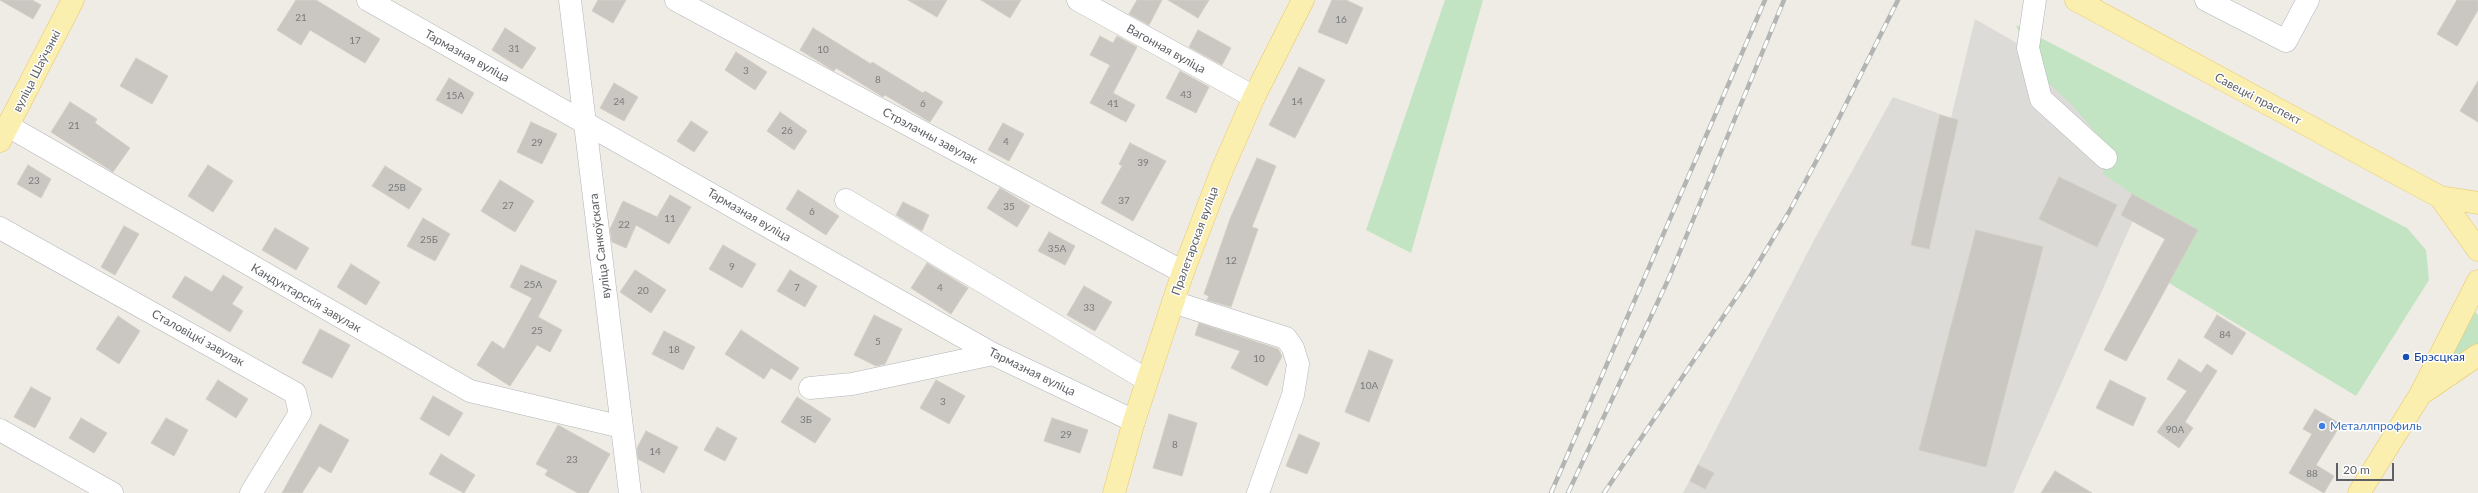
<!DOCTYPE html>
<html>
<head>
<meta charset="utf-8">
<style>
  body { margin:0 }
  #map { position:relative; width:2478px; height:493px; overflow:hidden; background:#eeece5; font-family:Lato,sans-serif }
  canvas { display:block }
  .scale { position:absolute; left:2336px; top:463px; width:58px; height:18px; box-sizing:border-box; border:2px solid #5d6064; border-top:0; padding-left:5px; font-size:12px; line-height:14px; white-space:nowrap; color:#5d6064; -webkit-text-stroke:3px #fff; paint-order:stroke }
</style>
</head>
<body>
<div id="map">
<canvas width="2478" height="493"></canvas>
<div class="scale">20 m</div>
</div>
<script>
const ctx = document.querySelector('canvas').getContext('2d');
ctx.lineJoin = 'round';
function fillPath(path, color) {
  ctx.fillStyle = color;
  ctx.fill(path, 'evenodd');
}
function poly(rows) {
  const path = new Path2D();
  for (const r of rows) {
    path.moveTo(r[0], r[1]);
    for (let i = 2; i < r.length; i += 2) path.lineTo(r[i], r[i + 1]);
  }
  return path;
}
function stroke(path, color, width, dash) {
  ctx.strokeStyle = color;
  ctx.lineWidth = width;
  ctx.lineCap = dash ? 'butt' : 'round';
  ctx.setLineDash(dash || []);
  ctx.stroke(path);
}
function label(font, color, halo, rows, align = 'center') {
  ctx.font = font + ' Lato,sans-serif';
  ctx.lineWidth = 3;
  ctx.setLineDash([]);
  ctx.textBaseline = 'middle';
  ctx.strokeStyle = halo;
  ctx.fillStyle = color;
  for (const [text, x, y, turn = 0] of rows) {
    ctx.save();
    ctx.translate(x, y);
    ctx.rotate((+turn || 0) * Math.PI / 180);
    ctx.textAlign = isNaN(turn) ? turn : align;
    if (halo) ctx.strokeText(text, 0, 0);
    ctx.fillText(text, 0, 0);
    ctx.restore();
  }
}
fillPath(poly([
  [1975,19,2182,138,2145,193,2013,493,1683,493,1814,240,1893,97,1951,118]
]), '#dddbd7');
fillPath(poly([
  [1445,0,1483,0,1411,253,1366,230],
  [2016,25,2407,228,2426,250,2429,280,2356,396,2169,283,2198,230,2132,194,2103,174,2105,144,2073,106,2033,68],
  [2473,310,2478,315,2478,345,2443,366]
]), '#c3e4c3');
const building = poly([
  [0,0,32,0,41,5,33,19,0,0],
  [296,0,316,0,380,39,365,63,310,30,301,45,277,30,296,0],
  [598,0,626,0,613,23,592,11,598,0],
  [908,0,947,0,937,17,908,0],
  [981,0,1021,0,1010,18,981,0],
  [1137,0,1162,0,1149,25,1129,14,1137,0],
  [1168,0,1209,0,1198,18,1168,0],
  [1332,0,1346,0,1363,8,1347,44,1318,32,1332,0],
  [2457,0,2478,0,2478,10,2457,46,2437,34,2457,0],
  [505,28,536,48,522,69,492,50,505,28],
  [813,28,871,64,872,62,923,93,925,91,943,102,930,122,885,95,883,97,836,68,834,71,800,50,813,28],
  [1198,30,1231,48,1222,65,1189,47,1198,30],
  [1100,36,1113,43,1117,36,1137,47,1113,93,1135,105,1126,122,1090,103,1110,65,1090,55,1100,36],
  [736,52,767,72,755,90,725,70,736,52],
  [136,58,168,76,152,104,120,86,136,58],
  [1299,67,1325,80,1295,138,1269,125,1299,67],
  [1180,71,1209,87,1196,113,1166,98,1180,71],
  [449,78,474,93,462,114,436,100,449,78],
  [2478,81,2478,122,2460,111,2478,81],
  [614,83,638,97,624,121,600,108,614,83],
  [70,102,97,119,95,123,130,148,113,172,51,132,70,102],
  [780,112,807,131,794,150,767,131,780,112],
  [1940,115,1958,120,1929,249,1911,245,1940,115],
  [691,121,708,132,694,152,677,141,691,121],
  [531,122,557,134,542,164,517,152,531,122],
  [1003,123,1024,134,1009,161,988,150,1003,123],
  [1130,143,1166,161,1133,221,1101,203,1122,166,1119,164,1130,143],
  [1257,158,1276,166,1252,227,1258,229,1231,307,1207,300,1209,296,1204,294,1230,219,1257,158],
  [28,165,51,179,41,198,17,184,28,165],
  [208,165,233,181,213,212,188,196,208,165],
  [385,166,422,189,409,209,372,186,385,166],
  [2059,177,2117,205,2097,247,2039,219,2059,177],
  [500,180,534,201,515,232,481,211,500,180],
  [1000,188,1030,206,1017,227,987,208,1000,188],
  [798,190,839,216,826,235,786,209,798,190],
  [2132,194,2198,230,2126,361,2104,350,2165,239,2121,215,2132,194],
  [670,195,691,207,669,244,636,225,626,248,612,242,610,229,623,201,657,217,670,195],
  [903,202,929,215,922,231,896,215,903,202],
  [423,218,450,234,435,261,407,246,423,218],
  [124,226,139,234,115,275,101,267,124,226],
  [275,228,309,248,296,270,262,250,275,228],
  [1976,230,2043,247,1986,467,1919,450,1976,230],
  [1049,232,1075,246,1065,265,1038,251,1049,232],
  [723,245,756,264,742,288,709,269,723,245],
  [927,263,968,288,951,314,911,288,927,263],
  [351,264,380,282,366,305,337,287,351,264],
  [521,265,557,281,538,317,562,330,550,352,537,345,510,386,477,365,492,341,504,349,532,298,510,287,521,265],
  [635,270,666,290,651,313,620,292,635,270],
  [790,270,817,286,805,307,777,291,790,270],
  [223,275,243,287,232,304,243,311,230,332,172,297,185,276,212,292,223,275],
  [1084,286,1112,302,1095,331,1067,315,1084,286],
  [874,315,902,329,885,364,876,366,854,355,874,315],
  [2217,315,2246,333,2232,355,2204,337,2217,315],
  [118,316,140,331,119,364,96,349,118,316],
  [1199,323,1278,349,1282,356,1267,386,1231,368,1240,351,1195,335,1199,323],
  [320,329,350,345,332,378,302,363,320,329],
  [741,330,799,368,791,380,771,368,764,379,725,354,741,330],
  [664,331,695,347,683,370,652,354,664,331],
  [1369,350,1393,360,1369,422,1345,412,1369,350],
  [2179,359,2201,373,2207,364,2217,371,2185,422,2193,428,2179,448,2157,432,2187,391,2167,379,2179,359],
  [218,380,248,399,236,418,206,399,218,380],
  [936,380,965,396,949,424,920,408,936,380],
  [2110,380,2146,398,2133,426,2096,408,2110,380],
  [31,387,51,398,35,428,14,417,31,387],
  [433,396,463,413,449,436,420,419,433,396],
  [797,397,831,419,815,443,781,422,797,397],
  [2315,409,2341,424,2316,465,2334,476,2324,493,2289,473,2312,434,2303,429,2315,409],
  [1169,414,1197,423,1182,476,1153,468,1169,414],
  [81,418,107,433,94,453,69,438,81,418],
  [166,418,188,430,174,456,151,443,166,418],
  [1052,418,1088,430,1080,453,1044,441,1052,418],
  [320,424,349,440,331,473,319,466,302,493,282,493,320,424],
  [558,425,610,454,588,493,578,493,545,475,548,470,536,464,558,425],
  [717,427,737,438,725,461,704,450,717,427],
  [646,431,678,447,664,473,638,459,637,448,646,431],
  [1299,434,1320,443,1307,474,1286,466,1299,434],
  [441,454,475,475,464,493,429,474,441,454],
  [1698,465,1714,473,1705,489,1690,481,1698,465],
  [2055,471,2092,493,2041,493,2055,471]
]);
fillPath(building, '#cac7c2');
stroke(building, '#d3cec4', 1);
const minor = poly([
  [368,0,993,354,1134,421],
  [570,0,630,493],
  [676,0,1183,272],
  [1078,0,1254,97],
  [2035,0,2028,48,2041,99,2106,158],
  [2206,0,2286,41,2308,0],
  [8,126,470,391,622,427],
  [846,200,1147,380],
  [0,228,295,393,300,413,251,493],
  [1173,302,1286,338,1293,348,1298,364,1293,395,1258,493],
  [810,388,852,384,993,354],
  [0,430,112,493]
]);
const major = poly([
  [2076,0,2440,197,2478,203],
  [0,141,73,0],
  [2440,197,2478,250],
  [2424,392,2478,355],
  [1114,493,1134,421,1183,272,1222,170,1254,97,1303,0],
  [2359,493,2420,395,2478,281]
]);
stroke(minor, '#b2b5b9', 23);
stroke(major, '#e9c563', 23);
stroke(minor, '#fff', 22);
stroke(major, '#faefae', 22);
const rail = poly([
  [1551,493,1765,0],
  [1568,493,1669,278,1784,0],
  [1604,493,1748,280,1789,212,1834,128,1898,0]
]);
stroke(rail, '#b3b4b4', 4.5);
stroke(rail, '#fff', 3, [9]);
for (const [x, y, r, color] of [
  [2406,357,4,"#1a4fb4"],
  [2322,426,4,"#3f7fe0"]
]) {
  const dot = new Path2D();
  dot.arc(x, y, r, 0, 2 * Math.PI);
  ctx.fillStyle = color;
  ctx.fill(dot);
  stroke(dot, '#fff', 1.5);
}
label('10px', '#787a7c', null, [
  ["21",301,18],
  ["16",1341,20],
  ["17",355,41],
  ["31",514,49],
  ["10",823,50],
  ["3",746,71],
  ["8",878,80],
  ["43",1186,95],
  ["15А",455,96],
  ["24",619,102],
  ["14",1297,102],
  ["6",923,104],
  ["41",1113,104],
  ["21",74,126],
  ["26",787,131],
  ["4",1006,142],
  ["29",537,143],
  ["39",1143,163],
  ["23",34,181],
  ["25В",397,188],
  ["37",1124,201],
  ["27",508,206],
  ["35",1009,207],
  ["6",812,212],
  ["11",670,219],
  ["22",624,225],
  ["25Б",429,240],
  ["35А",1057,249],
  ["12",1231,261],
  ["9",732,267],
  ["25А",533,285],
  ["7",797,288],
  ["4",940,288],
  ["20",643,291],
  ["33",1089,308],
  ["25",537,331],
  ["84",2225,335],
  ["5",878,342],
  ["18",674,350],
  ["10",1259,359],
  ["10А",1369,386],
  ["3",943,402],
  ["3Б",806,420],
  ["90А",2175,430],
  ["29",1066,435],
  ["8",1175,445],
  ["14",655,452],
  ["23",572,460],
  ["88",2312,474]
]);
label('12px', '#5d6064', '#fff', [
  ["Вагонная вуліца",1166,49,29],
  ["Тармазная вуліца",467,56,29],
  ["вуліца Шаўчэнкі",37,71,-63],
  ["Савецкі праспект",2258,99,28],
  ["Стрэлачны завулак",930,136,28],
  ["Тармазная вуліца",749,215,30],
  ["Пралетарская вуліца",1195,241,-70],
  ["вуліца Санкоўскага",600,246,-97],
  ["Кандуктарскія завулак",306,298,30],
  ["Сталовіцкі завулак",198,338,29],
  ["Тармазная вуліца",1032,372,26]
]);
label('12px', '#164399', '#fff', [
  ["Брэсцкая",2414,357]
], 'left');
label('12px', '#366cbe', '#fff', [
  ["Металлпрофиль",2330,426]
], 'left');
</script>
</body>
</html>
